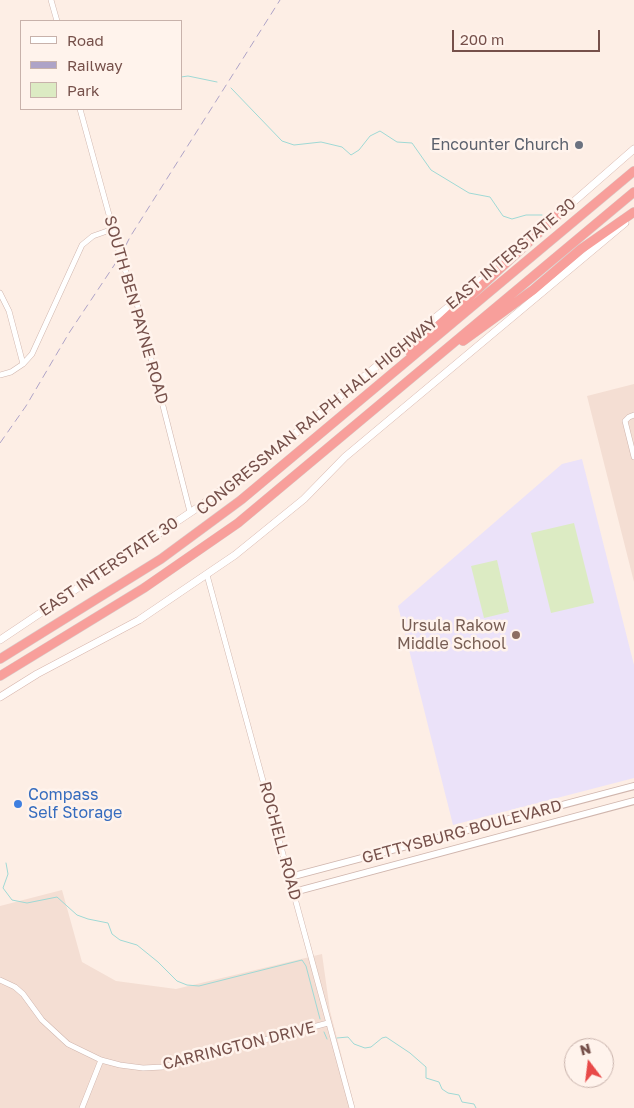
<!DOCTYPE html>
<html>
<head>
<meta charset="utf-8">
<style>
  body { margin:0 }
  #map { position:relative; width:634px; height:1108px; overflow:hidden; background:#fdeee5; font-family:"Golos Text",sans-serif }
  canvas { display:block }
  .legend { position:absolute; left:20px; top:20px; width:162px; height:90px; box-sizing:border-box; background:#fff3ec; border:1px solid #c8b2ab; margin:0; padding:6px 9px; list-style:none; font-size:15px; color:#76504a }
  .legend li { display:flex; align-items:center; gap:10px; height:25px }
  .legend b { width:25px; border:1px solid #c8b2ab }
  .north { position:absolute; left:564px; top:1038px; width:50px; height:50px; box-sizing:border-box; background:#fff3ec; border:1px solid #c8b2ab; border-radius:50%; rotate:345deg; font-size:14px; font-weight:700; line-height:20px; text-align:center; color:#76504a }
  .north::after { content:''; display:block; margin:auto; width:18px; height:22px; background:#e84948; clip-path:polygon(50% 0,100% 100%,50% 72%,0 100%) }
  .scale { position:absolute; left:452px; top:30px; width:148px; height:22px; box-sizing:border-box; border:2px solid #76504a; border-top:0; padding-left:6px; font-size:15px; line-height:18px; white-space:nowrap; color:#76504a; -webkit-text-stroke:4px #fff3ec; paint-order:stroke }
</style>
</head>
<body>
<div id="map">
<canvas width="634" height="1108"></canvas>
<ul class="legend">
<li><b style="height:6px;background:#fff"></b>Road</li>
<li><b style="height:6px;background:#aea3c7"></b>Railway</li>
<li><b style="height:14px;background:#dcebc3"></b>Park</li>
</ul>
<div class="north">N</div>
<div class="scale">200 m</div>
</div>
<script>
const ctx = document.querySelector('canvas').getContext('2d');
ctx.lineJoin = 'round';
function fillPath(path, color) {
  ctx.fillStyle = color;
  ctx.fill(path, 'evenodd');
}
function poly(rows) {
  const path = new Path2D();
  for (const r of rows) {
    path.moveTo(r[0], r[1]);
    for (let i = 2; i < r.length; i += 2) path.lineTo(r[i], r[i + 1]);
  }
  return path;
}
function stroke(path, color, width, dash) {
  ctx.strokeStyle = color;
  ctx.lineWidth = width;
  ctx.lineCap = dash ? 'butt' : 'round';
  ctx.setLineDash(dash || []);
  ctx.stroke(path);
}
function label(font, color, halo, rows, align = 'center') {
  ctx.font = font + ' "Golos Text",sans-serif';
  ctx.lineWidth = 5;
  ctx.setLineDash([]);
  ctx.textBaseline = 'middle';
  ctx.strokeStyle = halo;
  ctx.fillStyle = color;
  for (const [text, x, y, turn = 0] of rows) {
    ctx.save();
    ctx.translate(x, y);
    ctx.rotate((+turn || 0) * Math.PI / 180);
    ctx.textAlign = isNaN(turn) ? turn : align;
    if (halo) ctx.strokeText(text, 0, 0);
    ctx.fillText(text, 0, 0);
    ctx.restore();
  }
}
fillPath(poly([
  [634,384,634,582,587,396],
  [62,890,82,962,116,981,176,989,322,954,330,1011,355,1108,0,1108,0,906]
]), '#f4ded3');
fillPath(poly([
  [582,459,634,665,634,778,453,825,398,606,562,464]
]), '#ebe2f9');
fillPath(poly([
  [574,523,594,603,551,613,531,533],
  [497,560,509,612,484,618,471,566]
]), '#dcebc3');
stroke(poly([
  [181,77,188,76,217,82],
  [231,88,282,141,294,145,321,142,342,147,351,155,359,150,370,136,380,131,397,142,412,143,431,170,469,193,490,197,503,216,512,219,526,215,542,215],
  [6,863,8,874,3,888,12,900,27,903,57,897,77,915,88,919,108,923,112,934,120,940,137,945,158,962,177,981,187,985,199,986,302,960,306,966,320,1019],
  [324,1032,327,1039],
  [337,1038,348,1037,354,1044,365,1048,371,1047,382,1038,386,1037,410,1053,426,1067,426,1078,439,1082,442,1089,448,1093,459,1095,462,1102,474,1104,476,1108]
]), '#9fd9d5', 1);
const minor = poly([
  [51,0,57,21],
  [80,109,122,262,134,292,190,512],
  [0,293,9,311,23,364],
  [0,375,11,372,23,364,32,354,82,245,93,236,113,229],
  [634,415,629,417,625,421,634,457],
  [207,575,352,1108],
  [0,980,15,987,23,994,42,1020,68,1044,101,1060,120,1065,143,1068,163,1067,328,1023],
  [82,1108,101,1060]
]);
const tertiary = poly([
  [290,877,634,786],
  [294,892,634,801]
]);
const secondary = poly([
  [555,218,634,149],
  [0,640,203,504,268,456,493,270],
  [0,697,37,674,139,620,235,555,304,499,345,457,625,223]
]);
const motorway = poly([
  [463,341,533,290,581,249,634,212],
  [410,352,558,215],
  [0,659,161,559,241,500,634,171],
  [0,676,144,588,238,523,634,192]
]);
stroke(minor, '#d0b6ae', 6);
stroke(tertiary, '#d0b6ae', 8);
stroke(secondary, '#d7b6ad', 8);
stroke(motorway, '#d9cecc', 10);
stroke(minor, '#fff', 5);
stroke(tertiary, '#fff', 6);
stroke(secondary, '#fff', 7);
stroke(motorway, '#f89f9b', 9);
stroke(poly([
  [0,443,26,406,69,333,121,255,130,237,280,0]
]), '#aea3c7', 1, [8, 5]);
for (const [x, y, r, color] of [
  [579,145,5,"#6b7280"],
  [516,635,5,"#8d6e63"],
  [18,804,5,"#3f7fe0"]
]) {
  const dot = new Path2D();
  dot.arc(x, y, r, 0, 2 * Math.PI);
  ctx.fillStyle = color;
  ctx.fill(dot);
  stroke(dot, '#fff3ec', 2);
}
label('16px', '#5b616d', '#fff3ec', [
  ["Encounter Church",569,145]
], 'right');
label('16px', '#76504a', '#fff3ec', [
  ["EAST INTERSTATE 30",511,254,-40],
  ["SOUTH BEN PAYNE ROAD",136,310,74],
  ["CONGRESSMAN RALPH HALL HIGHWAY",317,416,-39],
  ["EAST INTERSTATE 30",109,567,-34],
  ["GETTYSBURG BOULEVARD",462,832,-15],
  ["ROCHELL ROAD",280,841,75],
  ["CARRINGTON DRIVE",239,1046,-14]
]);
label('16px', '#785e54', '#fff3ec', [
  ["Ursula Rakow",506,626],
  ["Middle School",506,644]
], 'right');
label('16px', '#366cbe', '#fff3ec', [
  ["Compass",28,795],
  ["Self Storage",28,813]
], 'left');
</script>
</body>
</html>
